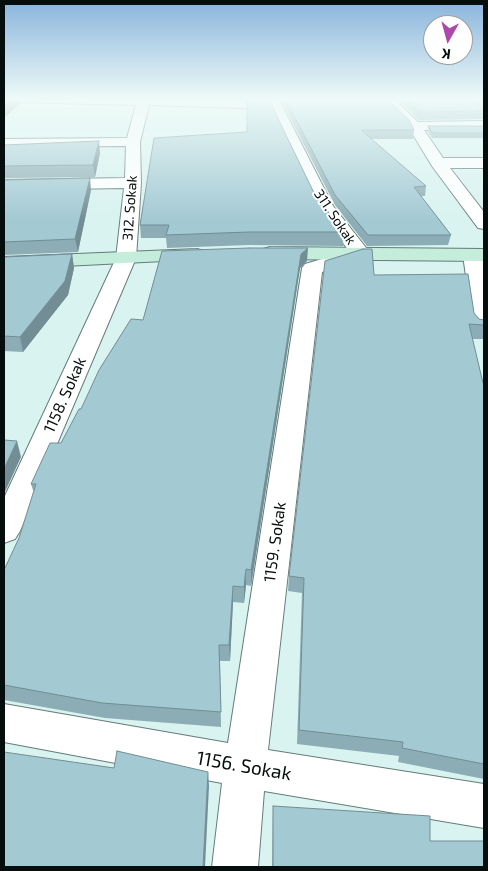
<!DOCTYPE html>
<html>
<head>
<meta charset="utf-8">
<style>
  body { margin:0 }
  #map { position:relative; width:488px; height:871px; overflow:hidden; background:#d9f3f0; font-family:"Exo 2",sans-serif }
  canvas { display:block }
  .frame { position:absolute; inset:0; border:5px solid #060e0d; pointer-events:none }
  .north { position:absolute; left:423px; top:15px; width:50px; height:50px; box-sizing:border-box; background:#fff; border:1px solid #9b9f9e; border-radius:50%; rotate:187deg; font-size:14px; font-weight:700; line-height:20px; text-align:center; color:#060e0d }
  .north::after { content:''; display:block; margin:auto; width:18px; height:22px; background:#ae48ad; clip-path:polygon(50% 0,100% 100%,50% 72%,0 100%) }
</style>
</head>
<body>
<div id="map">
<canvas width="488" height="871"></canvas>
<div class="frame"></div>
<div class="north">K</div>
</div>
<script>
const ctx = document.querySelector('canvas').getContext('2d');
ctx.lineJoin = 'round';
function poly(rows) {
  const path = new Path2D();
  for (const r of rows) {
    path.moveTo(r[0], r[1]);
    for (let i = 2; i < r.length; i += 2) path.lineTo(r[i], r[i + 1]);
  }
  return path;
}
function stroke(path, color, width, dash) {
  ctx.strokeStyle = color;
  ctx.lineWidth = width;
  ctx.lineCap = dash ? 'butt' : 'round';
  ctx.setLineDash(dash || []);
  ctx.stroke(path);
}
function fillPath(path, color) {
  ctx.fillStyle = color;
  ctx.fill(path, 'evenodd');
}
function label(font, color, halo, rows, align = 'center') {
  ctx.font = font + ' "Exo 2",sans-serif';
  ctx.lineWidth = 4;
  ctx.setLineDash([]);
  ctx.textBaseline = 'middle';
  ctx.strokeStyle = halo;
  ctx.fillStyle = color;
  for (const [text, x, y, turn = 0] of rows) {
    ctx.save();
    ctx.translate(x, y);
    ctx.rotate((+turn || 0) * Math.PI / 180);
    ctx.textAlign = isNaN(turn) ? turn : align;
    if (halo) ctx.strokeText(text, 0, 0);
    ctx.fillText(text, 0, 0);
    ctx.restore();
  }
}
const minor = poly([
  [4,98,266,101,265,98,278,98,333,206,371,254,368,258,322,272,268,750,484,784,484,828,264,791,258,867,212,867,222,783,4,742,4,704,228,743,302,268,305,264,349,251,316,207,270,109,149,105,140,142,141,183,136,258,20,531,15,539,4,543,4,498,116,258,124,188,4,190,4,180,125,178,126,146,4,147,4,139,127,138,136,105,10,102,4,98],
  [379,98,393,98,418,122,484,121,484,129,424,130,443,158,484,158,484,168,450,168,484,212,484,229,478,228,432,166,409,128,379,98],
  [473,249,480,251,484,263,484,333,476,331,473,326,463,255,466,251,473,249]
]);
const secondary = poly([
  [270,247,484,249,484,261,270,259,263,257,260,253,263,249,270,247],
  [197,249,204,251,207,255,204,259,4,269,4,257,197,249]
]);
stroke(minor, '#657c79', 2);
stroke(secondary, '#657c79', 2);
fillPath(minor, '#fff');
fillPath(secondary, '#c4eddb');
fillPath(poly([
  [246,98,264,98,263,99],
  [280,98,386,98,414,130,413,139,371,139,426,186,425,196,421,196,451,235,448,245,367,246,335,205],
  [396,98,484,98,484,108,482,108,484,110,483,119,419,120],
  [428,126,484,126,484,138,432,138,428,132],
  [4,145,100,153,95,177,4,178],
  [4,180,91,190,78,252,4,255],
  [315,195,344,232,343,246,249,245,167,248,166,238,141,238,140,225],
  [72,254,74,268,68,295,23,352,4,351,4,257],
  [307,261,300,268,251,586,246,585,244,603,233,602,230,661,220,661,221,727,105,718,4,700,4,570,19,538,34,493,31,484,61,443,81,409,143,320],
  [374,275,474,313,479,319,484,320,484,339,472,339,483,383,484,383,484,779,398,762,399,756,297,744,302,593,288,591,289,576],
  [273,806,430,841,484,867,272,867]
]), '#8cadb5');
fillPath(poly([
  [13,98,19,98,20,104,4,118,4,106],
  [99,141,100,153,95,177,93,165],
  [90,178,91,190,78,252,75,239],
  [308,248,307,261,300,268,251,586,251,570,301,254],
  [72,254,74,268,68,295,23,352,20,337],
  [17,441,21,457,4,494,4,469],
  [246,569,246,585,244,603,244,587],
  [233,586,233,602,230,661,229,645],
  [208,772,209,786,205,867,203,867]
]), '#728d94');
const building = poly([
  [4,98,13,98,4,106,4,98],
  [285,98,386,98,409,120,414,130,361,130,426,186,414,187,451,235,368,235,335,195,285,98],
  [406,98,484,98,484,100,473,101,484,111,420,112,406,98],
  [247,100,269,100,315,195,344,232,249,232,166,235,169,225,140,225,154,138,247,132,247,100],
  [428,126,484,126,484,133,433,133,428,126],
  [99,141,93,165,4,166,4,145,99,141],
  [90,178,75,239,4,242,4,180,90,178],
  [249,248,308,248,301,254,251,570,246,569,244,587,233,586,229,645,219,645,221,712,102,703,4,685,4,570,19,538,36,484,31,484,50,443,61,443,79,409,81,409,99,370,131,319,143,320,162,251,249,248],
  [363,249,372,249,374,275,468,274,474,313,479,319,484,320,484,325,469,324,483,383,484,383,484,764,402,748,403,742,299,730,304,578,289,576,325,261,363,249],
  [72,254,65,281,20,337,4,336,4,257,72,254],
  [4,440,17,441,4,469,4,440],
  [117,751,208,772,203,867,4,867,4,752,114,768,117,751],
  [273,806,430,816,430,841,484,841,484,867,273,867,273,806]
]);
fillPath(building, '#a3c9d3');
stroke(building, '#728d94', 1);
const sky = ctx.createLinearGradient(0, 0, 0, 220);
sky.addColorStop(0, '#89b4dc');
sky.addColorStop(0.45, '#eefaf8');
sky.addColorStop(1, '#eefaf800');
ctx.fillStyle = sky;
ctx.fillRect(0, 0, 488, 220);
label('14px', '#060e0d', '#fff', [
  ["312. Sokak",130,208,-86],
  ["311. Sokak",335,217,56]
]);
label('16px', '#060e0d', '#fff', [
  ["1158. Sokak",65,395,-66],
  ["1159. Sokak",275,542,-82]
]);
label('19px', '#060e0d', '#fff', [
  ["1156. Sokak",244,766,10]
]);
</script>
</body>
</html>
